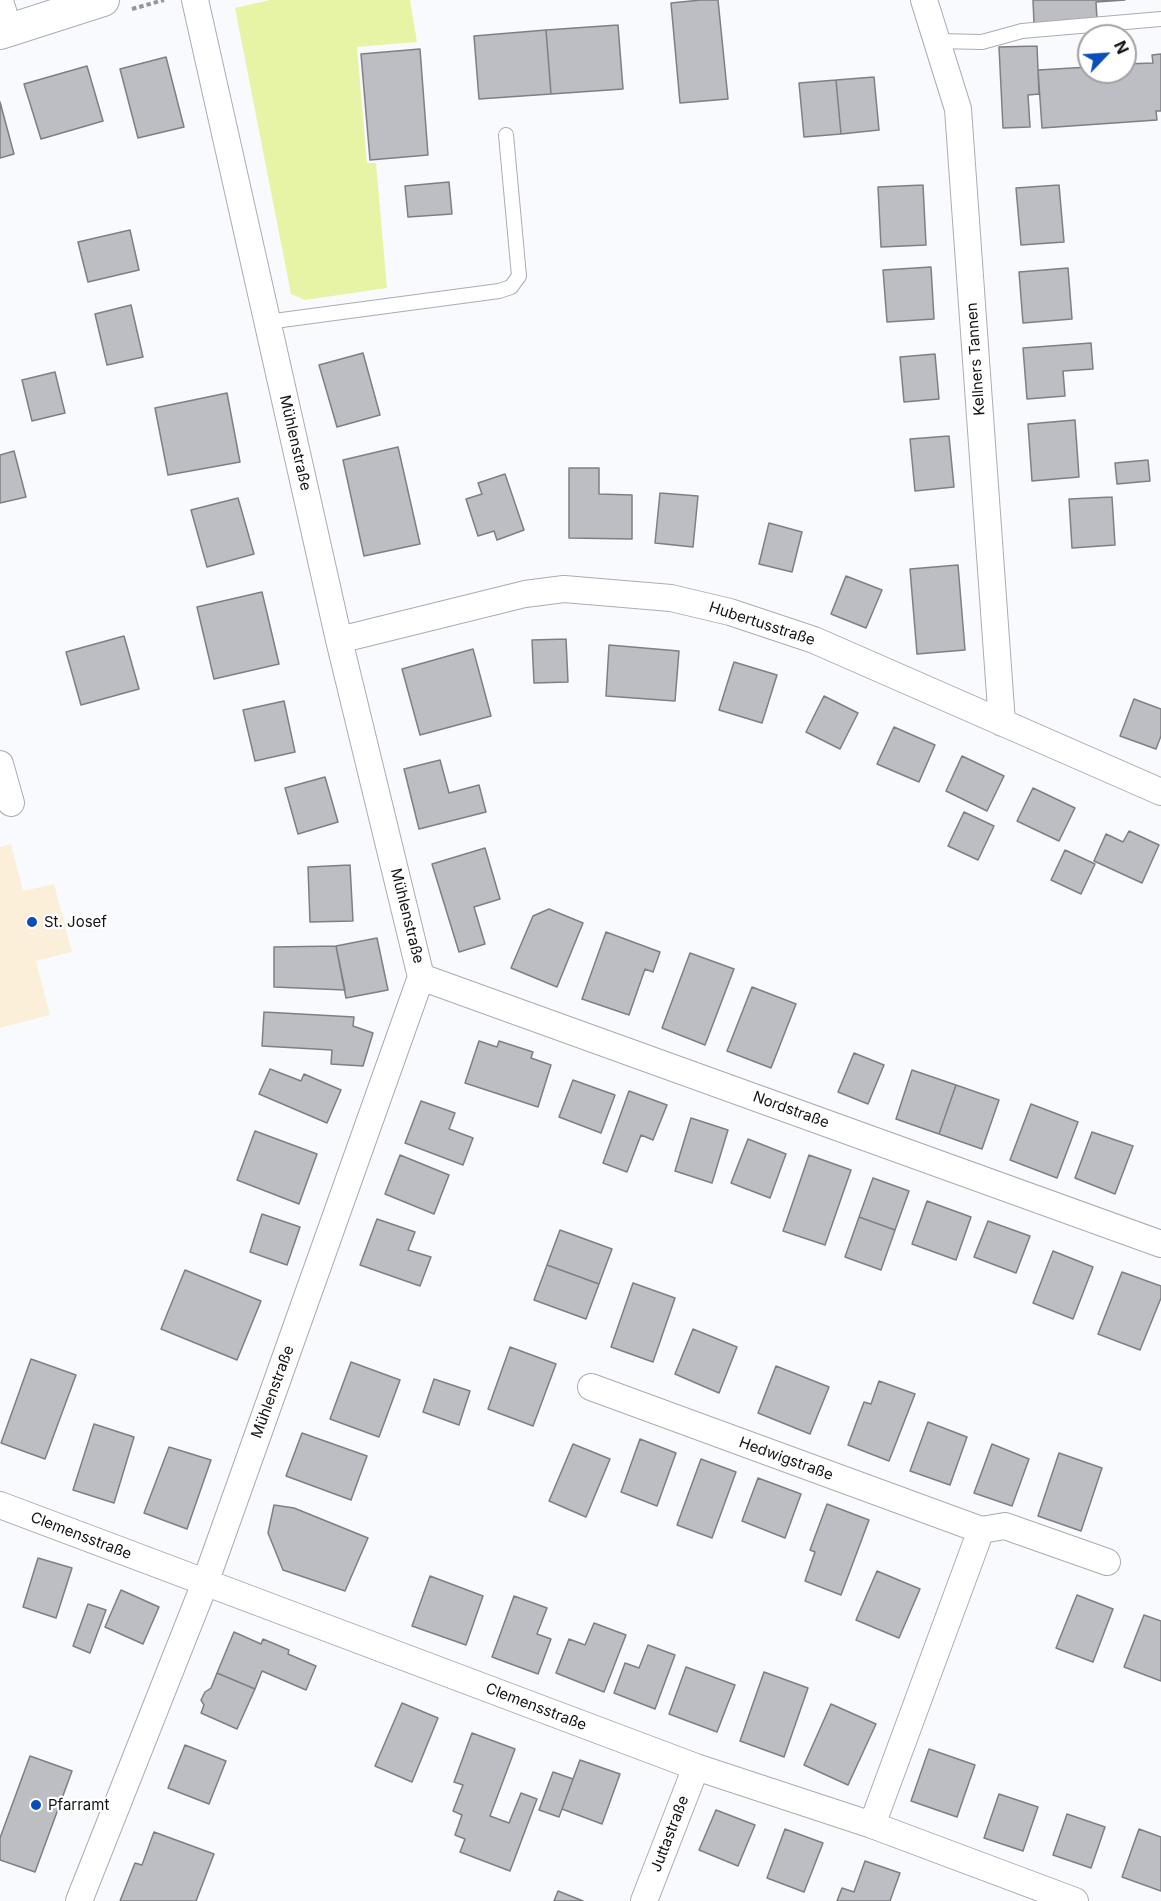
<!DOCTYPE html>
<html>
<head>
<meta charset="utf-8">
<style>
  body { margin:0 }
  #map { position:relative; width:1161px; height:1901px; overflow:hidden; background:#f9fafe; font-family:Inter,sans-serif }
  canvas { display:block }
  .north { position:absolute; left:1077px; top:24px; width:60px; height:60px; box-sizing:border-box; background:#fff; border:2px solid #a0a1a1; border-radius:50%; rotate:65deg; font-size:16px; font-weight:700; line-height:24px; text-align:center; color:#121315 }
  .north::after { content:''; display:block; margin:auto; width:21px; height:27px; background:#0b4eb9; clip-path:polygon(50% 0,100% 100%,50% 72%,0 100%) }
</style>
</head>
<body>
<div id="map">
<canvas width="1161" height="1901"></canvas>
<div class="north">N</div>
</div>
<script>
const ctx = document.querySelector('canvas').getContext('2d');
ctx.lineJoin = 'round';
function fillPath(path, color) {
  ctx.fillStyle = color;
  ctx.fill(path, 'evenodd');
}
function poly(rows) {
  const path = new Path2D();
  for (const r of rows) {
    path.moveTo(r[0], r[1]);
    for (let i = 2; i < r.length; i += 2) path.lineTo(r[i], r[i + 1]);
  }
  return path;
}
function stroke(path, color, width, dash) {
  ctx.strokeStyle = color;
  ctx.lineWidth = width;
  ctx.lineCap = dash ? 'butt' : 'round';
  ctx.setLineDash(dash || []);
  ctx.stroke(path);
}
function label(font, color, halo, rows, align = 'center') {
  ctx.font = font + ' Inter,sans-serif';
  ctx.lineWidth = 4.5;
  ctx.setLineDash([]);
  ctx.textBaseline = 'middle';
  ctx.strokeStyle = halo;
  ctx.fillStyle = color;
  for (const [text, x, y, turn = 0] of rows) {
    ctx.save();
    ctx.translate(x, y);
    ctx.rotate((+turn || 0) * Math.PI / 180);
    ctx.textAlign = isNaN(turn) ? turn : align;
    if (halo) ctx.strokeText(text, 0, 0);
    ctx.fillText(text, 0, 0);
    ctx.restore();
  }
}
fillPath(poly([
  [11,844,23,891,54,884,72,952,36,961,50,1015,0,1028,0,847]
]), '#fbefda');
fillPath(poly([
  [270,0,410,0,417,42,357,47,367,163,376,163,387,288,305,300,291,294,235,8]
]), '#e7f4a5');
const building = poly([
  [701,0,718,0,728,99,680,103,671,3,701,0],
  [1033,0,1125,0,1096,2,1097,19,1034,23,1033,0],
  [618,25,623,89,551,94,546,30,618,25],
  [546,30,551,94,479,99,474,36,546,30],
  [1037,46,1039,94,1028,95,1030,127,1003,128,999,47,1037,46],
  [420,49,428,155,370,160,361,54,420,49],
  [1161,54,1161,111,1156,111,1157,120,1042,128,1038,70,1089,67,1089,72,1125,72,1125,64,1153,63,1152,55,1161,54],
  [166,57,184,127,138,138,120,69,166,57],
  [87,66,103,121,41,139,24,84,87,66],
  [874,77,879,130,841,134,836,80,874,77],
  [836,80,841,134,804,137,799,83,836,80],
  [0,102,14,154,0,158,0,102],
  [449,182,452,214,408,217,405,186,449,182],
  [923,185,926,245,881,247,878,187,923,185],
  [1059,185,1064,242,1021,245,1016,188,1059,185],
  [130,230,139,270,88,282,78,242,130,230],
  [931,267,934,319,887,322,883,270,931,267],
  [1068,268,1072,319,1023,323,1019,272,1068,268],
  [131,305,143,357,107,365,95,314,131,305],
  [1091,343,1093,369,1063,371,1065,396,1027,399,1023,348,1091,343],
  [363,353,380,415,337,427,319,365,363,353],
  [935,354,939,399,904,402,900,357,935,354],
  [55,372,65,413,32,421,22,380,55,372],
  [227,393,240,462,168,475,155,408,227,393],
  [1075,420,1079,477,1032,481,1028,424,1075,420],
  [949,436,954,487,915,491,910,439,949,436],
  [398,447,420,544,364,556,343,460,398,447],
  [14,451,26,497,0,503,0,455,14,451],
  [1148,460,1150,481,1117,484,1115,463,1148,460],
  [569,468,599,468,599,494,632,495,632,539,569,538,569,468],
  [505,474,524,530,497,540,494,531,478,536,466,499,482,494,478,483,505,474],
  [660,493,698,496,693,547,655,543,660,493],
  [1112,497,1115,545,1072,548,1069,499,1112,497],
  [238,498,254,554,207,567,191,510,238,498],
  [769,523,802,532,792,572,759,564,769,523],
  [958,565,965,650,917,654,910,569,958,565],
  [846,576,882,590,866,628,831,614,846,576],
  [262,592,279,664,214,679,197,607,262,592],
  [124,636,139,689,81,705,66,652,124,636],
  [566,639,568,682,534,683,532,640,566,639],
  [609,645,679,651,675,701,606,696,609,645],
  [473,649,491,716,420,735,402,669,473,649],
  [734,662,777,675,762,723,719,710,734,662],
  [824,696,858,713,840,749,806,732,824,696],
  [1134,699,1161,709,1161,736,1156,749,1120,736,1134,699],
  [284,701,295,752,255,761,243,710,284,701],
  [894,727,935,745,919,782,877,764,894,727],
  [962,756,1004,776,987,811,946,791,962,756],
  [440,760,449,793,479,785,486,812,419,829,404,769,440,760],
  [325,777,338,822,298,834,285,788,325,777],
  [1033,788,1075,808,1059,841,1017,821,1033,788],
  [964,812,994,826,978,860,948,846,964,812],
  [1129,831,1159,845,1142,883,1094,861,1106,834,1123,842,1129,831],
  [485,848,500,899,474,907,485,944,459,952,432,864,485,848],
  [1065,850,1095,864,1081,894,1051,880,1065,850],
  [350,865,353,921,310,922,308,867,350,865],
  [549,909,583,923,557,987,511,968,533,916,549,909],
  [606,932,660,952,653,972,645,969,629,1015,582,999,606,932],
  [377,938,388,990,346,998,336,946,377,938],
  [336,946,345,990,274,987,274,947,336,946],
  [690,953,734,969,705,1045,662,1028,690,953],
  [752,987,796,1004,771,1068,727,1051,752,987],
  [264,1012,354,1017,353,1026,373,1033,363,1066,331,1064,332,1050,262,1046,264,1012],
  [479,1041,497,1047,499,1041,533,1052,531,1058,551,1065,538,1107,465,1083,479,1041],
  [854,1053,884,1065,868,1104,838,1092,854,1053],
  [270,1069,301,1081,304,1074,341,1090,327,1123,259,1094,270,1069],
  [912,1070,956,1085,939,1134,896,1119,912,1070],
  [573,1080,615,1095,601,1133,559,1117,573,1080],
  [956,1085,999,1100,982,1149,939,1134,956,1085],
  [629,1091,667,1105,653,1140,641,1135,627,1172,603,1163,629,1091],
  [421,1101,455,1113,449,1129,473,1138,463,1165,405,1143,421,1101],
  [1031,1104,1078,1122,1057,1178,1010,1160,1031,1104],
  [691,1118,728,1130,712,1183,675,1171,691,1118],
  [255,1131,317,1154,299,1204,237,1180,255,1131],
  [1092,1132,1133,1146,1115,1194,1075,1178,1092,1132],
  [748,1139,786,1154,770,1198,731,1183,748,1139],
  [400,1155,449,1175,434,1214,385,1194,400,1155],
  [809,1155,851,1170,825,1245,783,1231,809,1155],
  [873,1178,909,1191,895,1230,859,1217,873,1178],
  [927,1201,971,1217,956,1260,912,1244,927,1201],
  [262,1214,300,1227,287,1265,250,1252,262,1214],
  [859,1217,895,1230,881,1270,845,1257,859,1217],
  [377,1219,415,1232,408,1250,431,1257,420,1286,360,1265,377,1219],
  [988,1221,1030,1236,1016,1273,974,1257,988,1221],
  [560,1230,612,1249,599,1284,547,1265,560,1230],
  [1053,1251,1093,1267,1073,1319,1033,1303,1053,1251],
  [547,1265,599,1284,586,1319,534,1300,547,1265],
  [185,1270,261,1301,237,1360,161,1329,185,1270],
  [1122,1272,1161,1286,1161,1298,1140,1350,1098,1334,1122,1272],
  [633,1283,675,1298,653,1362,611,1347,633,1283],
  [693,1329,737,1347,719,1393,675,1374,693,1329],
  [510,1347,556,1364,533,1426,488,1409,510,1347],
  [31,1359,76,1375,45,1459,1,1443,31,1359],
  [351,1362,400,1380,379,1437,330,1419,351,1362],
  [776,1366,829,1387,810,1434,758,1413,776,1366],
  [434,1379,470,1391,459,1425,423,1412,434,1379],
  [879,1381,915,1394,889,1461,848,1445,864,1402,871,1404,879,1381],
  [928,1422,967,1437,950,1485,910,1471,928,1422],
  [94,1424,134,1437,114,1503,73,1490,94,1424],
  [302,1433,367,1456,351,1500,286,1476,302,1433],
  [640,1439,676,1453,657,1506,621,1492,640,1439],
  [573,1444,610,1459,586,1517,549,1501,573,1444],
  [992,1444,1029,1459,1012,1506,974,1493,992,1444],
  [169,1447,211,1460,187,1529,144,1513,169,1447],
  [1059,1453,1102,1468,1081,1531,1038,1516,1059,1453],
  [701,1459,736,1472,712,1538,677,1525,701,1459],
  [758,1478,801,1494,785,1538,742,1521,758,1478],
  [827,1504,869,1520,841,1595,805,1581,815,1552,810,1550,827,1504],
  [274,1505,294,1508,368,1538,345,1591,283,1570,268,1533,274,1505],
  [38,1558,72,1568,56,1618,23,1607,38,1558],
  [877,1571,920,1589,899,1638,856,1620,877,1571],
  [430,1576,483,1596,466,1645,412,1626,430,1576],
  [121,1590,159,1607,143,1644,105,1627,121,1590],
  [1077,1595,1113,1609,1093,1662,1056,1648,1077,1595],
  [514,1596,547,1608,537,1634,551,1639,538,1674,492,1657,514,1596],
  [88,1604,106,1610,90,1653,73,1646,88,1604],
  [1144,1615,1161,1621,1161,1681,1124,1667,1144,1615],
  [594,1623,626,1635,604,1692,556,1673,569,1639,585,1645,594,1623],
  [234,1632,261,1644,263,1639,289,1650,288,1654,316,1666,306,1690,262,1671,255,1689,217,1673,234,1632],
  [648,1645,675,1655,655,1709,614,1693,625,1663,639,1668,648,1645],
  [686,1667,735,1685,717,1732,669,1714,686,1667],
  [764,1672,808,1688,784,1757,740,1741,764,1672],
  [217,1673,255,1689,237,1729,201,1713,204,1705,201,1700,205,1692,211,1688,217,1673],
  [402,1703,438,1718,412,1782,375,1766,402,1703],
  [831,1704,876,1724,848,1785,804,1765,831,1704],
  [472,1733,515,1749,490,1816,509,1823,521,1793,537,1799,510,1871,460,1852,465,1839,455,1835,462,1815,453,1811,463,1785,454,1782,472,1733],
  [185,1745,226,1761,209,1804,168,1788,185,1745],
  [929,1749,975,1765,957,1817,911,1801,929,1749],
  [30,1756,72,1771,35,1872,0,1860,0,1838,30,1756],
  [580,1760,620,1774,602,1824,562,1809,580,1760],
  [553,1772,573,1779,559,1817,539,1810,553,1772],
  [999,1794,1038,1807,1023,1851,984,1838,999,1794],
  [716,1810,755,1825,738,1866,699,1850,716,1810],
  [1067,1814,1105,1827,1091,1868,1053,1855,1067,1814],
  [785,1829,823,1843,804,1892,767,1878,785,1829],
  [1139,1829,1161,1837,1161,1891,1122,1877,1139,1829],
  [154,1832,214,1854,196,1901,120,1901,135,1863,142,1865,154,1832],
  [865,1861,900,1873,890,1901,837,1901,842,1888,854,1892,865,1861],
  [558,1891,583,1901,554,1901,558,1891]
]);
fillPath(building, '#bdbec4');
stroke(building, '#7e7f84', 1.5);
const service = poly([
  [936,41,982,42,1022,31,1161,19],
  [267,322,499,291,511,287,519,276,506,135]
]);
const minor = poly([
  [924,0,958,109,1002,723],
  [0,1,9,30],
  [339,640,525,594,564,589,671,598,730,612,814,640,1161,792],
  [0,764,11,803],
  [421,977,1161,1244],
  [591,1387,981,1530,1005,1526,1107,1562],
  [0,1505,696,1767,872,1825,1075,1901],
  [872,1825,981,1530],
  [79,1901,205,1583,421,977,339,640,195,0],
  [644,1901,696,1767]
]);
const tertiary = poly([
  [0,33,103,0]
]);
stroke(service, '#abacb2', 16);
stroke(minor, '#abacb2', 28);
stroke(tertiary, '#abacb2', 34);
stroke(poly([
  [132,9,164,0]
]), '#959699', 4, [4.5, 3]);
stroke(service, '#fff', 14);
stroke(minor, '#fff', 26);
stroke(tertiary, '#fff', 32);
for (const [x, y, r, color] of [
  [32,922,6,"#0b4eb9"],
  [36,1805,6,"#0b4eb9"]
]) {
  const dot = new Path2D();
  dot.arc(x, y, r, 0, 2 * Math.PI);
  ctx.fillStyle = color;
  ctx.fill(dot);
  stroke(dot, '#fff', 2);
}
label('15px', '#121315', '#fff', [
  ["Kellners Tannen",976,359,-94],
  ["Mühlenstraße",295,443,77],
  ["Hubertusstraße",762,624,18],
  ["Mühlenstraße",407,916,76],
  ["Nordstraße",791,1110,20],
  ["Mühlenstraße",273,1392,-70],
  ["Hedwigstraße",786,1459,20],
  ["Clemensstraße",81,1536,21],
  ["Clemensstraße",536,1707,21],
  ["Juttastraße",670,1834,-69]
]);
label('15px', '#121315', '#fff', [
  ["St. Josef",44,922],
  ["Pfarramt",48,1805]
], 'left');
</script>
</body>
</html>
